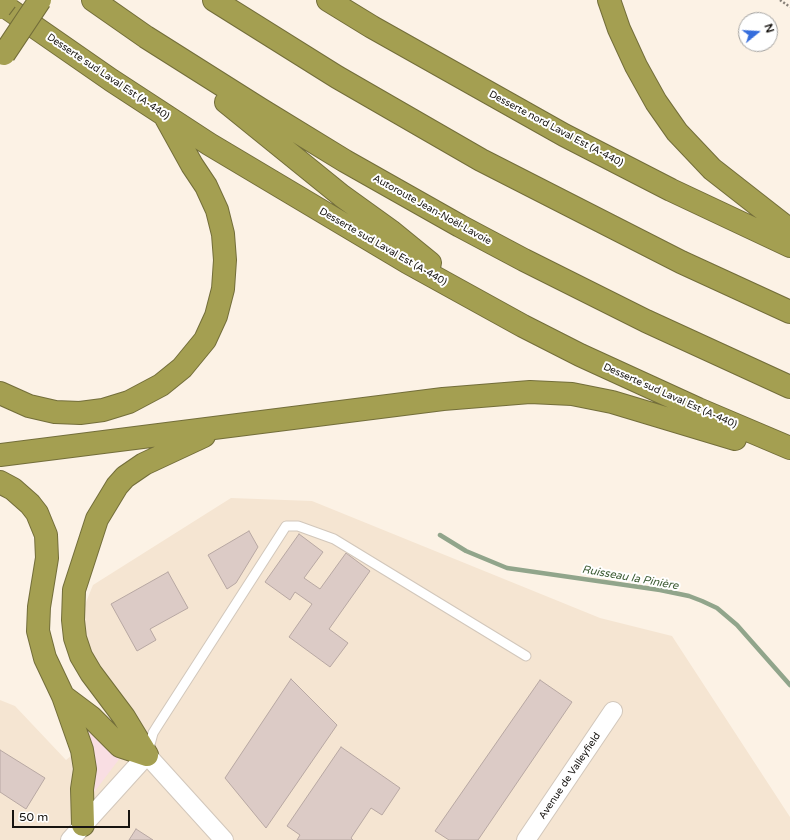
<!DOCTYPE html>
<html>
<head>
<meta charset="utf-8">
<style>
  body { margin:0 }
  #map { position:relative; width:790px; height:840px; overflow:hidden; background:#fcf2e5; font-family:"Varela Round",sans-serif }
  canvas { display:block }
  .north { position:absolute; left:738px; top:12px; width:40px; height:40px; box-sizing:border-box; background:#fff; border:1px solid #a2a19f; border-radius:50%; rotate:72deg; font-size:11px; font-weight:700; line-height:16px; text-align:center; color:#171410 }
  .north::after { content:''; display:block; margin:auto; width:14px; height:18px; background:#356ddc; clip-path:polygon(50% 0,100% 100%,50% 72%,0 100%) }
  .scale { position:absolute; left:12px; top:810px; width:118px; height:18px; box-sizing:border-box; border:2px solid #171410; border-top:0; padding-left:5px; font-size:12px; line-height:14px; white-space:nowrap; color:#171410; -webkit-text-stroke:3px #fff; paint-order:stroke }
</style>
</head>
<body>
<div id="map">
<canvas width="790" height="840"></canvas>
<div class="north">N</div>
<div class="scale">50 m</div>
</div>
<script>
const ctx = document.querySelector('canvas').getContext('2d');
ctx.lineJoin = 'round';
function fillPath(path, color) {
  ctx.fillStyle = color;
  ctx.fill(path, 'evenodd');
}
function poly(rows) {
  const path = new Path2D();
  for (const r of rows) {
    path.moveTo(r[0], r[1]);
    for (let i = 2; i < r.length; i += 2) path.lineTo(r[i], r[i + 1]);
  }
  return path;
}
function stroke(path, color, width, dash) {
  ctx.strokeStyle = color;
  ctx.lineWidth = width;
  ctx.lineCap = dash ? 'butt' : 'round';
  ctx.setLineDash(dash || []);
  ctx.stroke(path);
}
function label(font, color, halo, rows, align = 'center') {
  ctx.font = font + ' "Varela Round",sans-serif';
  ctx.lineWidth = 4;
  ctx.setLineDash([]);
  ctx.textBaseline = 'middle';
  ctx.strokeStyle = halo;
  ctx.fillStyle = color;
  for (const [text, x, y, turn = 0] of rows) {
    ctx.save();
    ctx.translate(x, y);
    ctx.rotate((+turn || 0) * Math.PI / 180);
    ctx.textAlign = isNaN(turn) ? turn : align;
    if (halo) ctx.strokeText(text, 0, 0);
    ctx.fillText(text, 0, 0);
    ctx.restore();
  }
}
fillPath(poly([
  [231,498,312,501,600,618,672,636,790,817,790,840,0,840,0,700,15,706,66,760,130,708,89,651,80,624,82,612,93,585]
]), '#f5e5d2');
fillPath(poly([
  [85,725,120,758,92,795]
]), '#f9dee3');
stroke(poly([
  [440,535,466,551,507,568,660,590,689,596,702,601,717,608,737,625,790,685]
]), '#91a58b', 4.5);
const building = poly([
  [249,531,258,547,236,583,227,589,208,555,249,531],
  [299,534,323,552,304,578,320,589,346,553,370,571,329,629,348,643,330,667,289,637,312,604,295,592,290,600,265,582,299,534],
  [168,572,188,608,150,629,156,640,137,651,111,604,168,572],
  [291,679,337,725,266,828,225,778,291,679],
  [540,680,572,702,478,840,449,840,435,831,540,680],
  [341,747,400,788,382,815,371,808,351,838,353,840,297,840,300,835,287,826,341,747],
  [0,750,45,778,26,809,0,792,0,750],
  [136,829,153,840,129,840,136,829]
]);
fillPath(building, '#dccbc6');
stroke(building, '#b8a8a3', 1);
const lane = poly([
  [148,752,153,733,158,725,286,526,298,526,334,539,526,656]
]);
const street = poly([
  [70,840,147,755,224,840],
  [526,840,613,711]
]);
const highway = poly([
  [93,0,146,37,260,109,345,161,460,226,524,260,646,321,790,387],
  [214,0,337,77,481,160,681,262,790,312],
  [328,0,372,27,564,135,671,190,790,246],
  [609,0,619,29,636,66,656,102,677,132,712,169,790,230],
  [0,3,111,80,209,144,407,262,523,326,580,355,698,409,790,448],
  [226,102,342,196,392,232,430,263],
  [0,393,29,406,55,412,80,413,103,410,129,402,161,385,182,368,205,340,216,316,223,289,225,260,223,234,217,210,206,186,192,165,166,118],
  [0,455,443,399,530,392,572,394,612,402,735,439],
  [0,482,13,489,30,504,37,513,46,535,47,558,39,607,38,631,45,658,63,696,82,750,85,769,82,789,83,825],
  [63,696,91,717,120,746,147,755],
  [147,755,124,717,91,673,81,656,75,638,73,620,74,590,97,519,117,486,125,477,144,464,204,436]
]);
stroke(lane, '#d2c7bb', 11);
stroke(street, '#d2c7bb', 20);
stroke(highway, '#736e3a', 24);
stroke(poly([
  [780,0,790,7]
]), '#878078', 2.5, [2, 2]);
stroke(lane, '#fff', 9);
stroke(street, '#fff', 18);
stroke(highway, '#a49f51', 22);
const highwayBridge = poly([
  [0,8,6,0],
  [4,54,40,0]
]);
stroke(highwayBridge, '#736e3a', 24, []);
stroke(highwayBridge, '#a49f51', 22);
label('10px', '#171410', '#fff', [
  ["Desserte sud Laval Est (A-440)",108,77,34],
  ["Desserte nord Laval Est (A-440)",556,129,28],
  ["Autoroute Jean-Noël-Lavoie",432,210,29],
  ["Desserte sud Laval Est (A-440)",383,247,30],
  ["Desserte sud Laval Est (A-440)",670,396,24],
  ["Avenue de Valleyfield",570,776,-56]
]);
label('italic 11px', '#3d5c34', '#fff', [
  ["Ruisseau la Pinière",630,578,10]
]);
</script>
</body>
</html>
